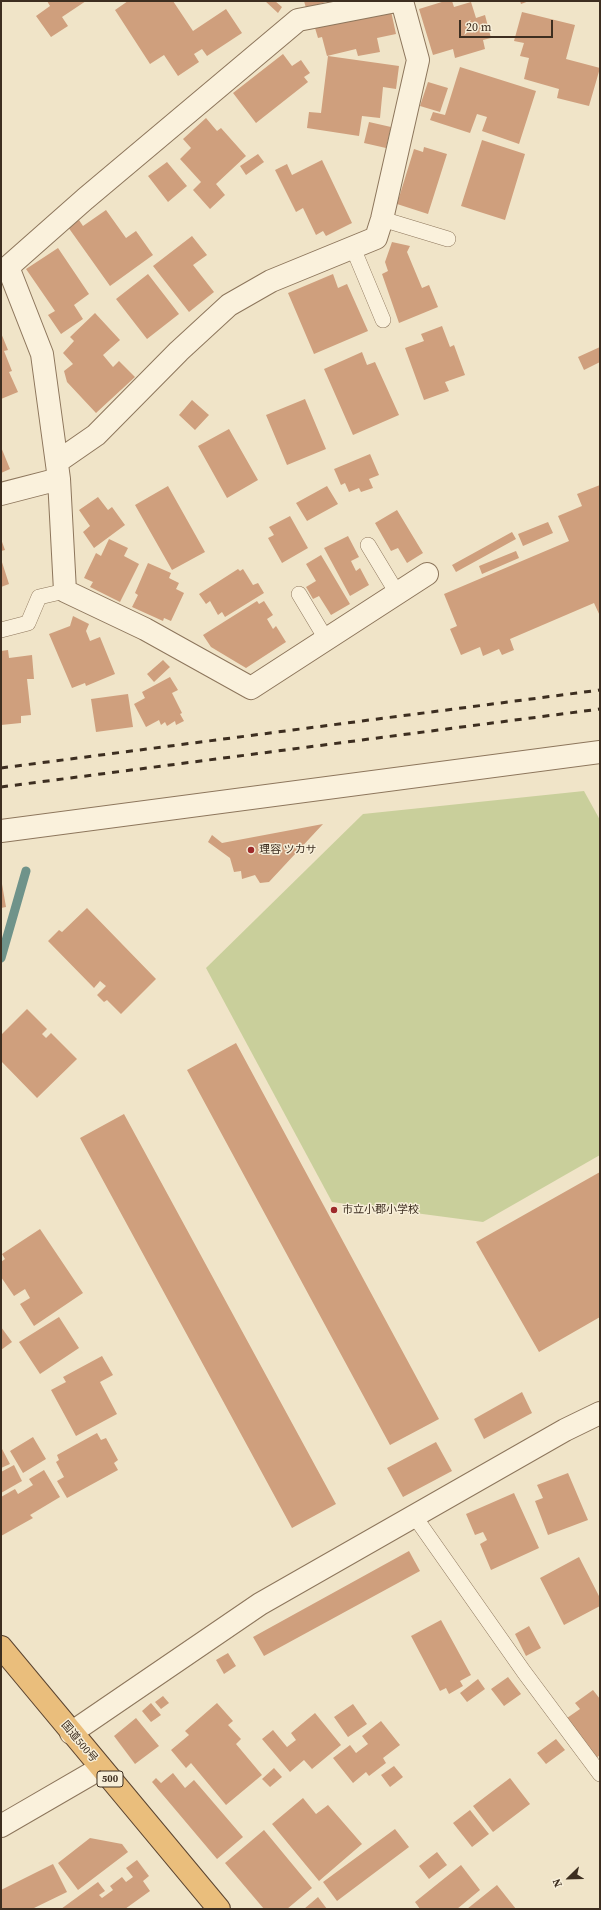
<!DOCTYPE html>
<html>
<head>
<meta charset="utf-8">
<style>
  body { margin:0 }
  #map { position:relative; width:601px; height:1910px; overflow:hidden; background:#f0e4c8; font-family:"Source Serif 4",serif }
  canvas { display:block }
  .frame { position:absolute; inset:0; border:2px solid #3d2e20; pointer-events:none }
  .north { position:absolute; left:549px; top:1858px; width:40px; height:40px; -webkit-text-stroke:3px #f7eed8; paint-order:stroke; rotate:247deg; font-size:11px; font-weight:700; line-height:16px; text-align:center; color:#3d2e20 }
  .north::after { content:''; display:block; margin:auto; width:14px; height:18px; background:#3d2e20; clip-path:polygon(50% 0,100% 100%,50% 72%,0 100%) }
  .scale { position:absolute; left:459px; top:20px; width:94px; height:18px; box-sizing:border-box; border:2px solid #3d2e20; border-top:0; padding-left:5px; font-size:12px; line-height:14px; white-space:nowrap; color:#3d2e20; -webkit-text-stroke:3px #f7eed8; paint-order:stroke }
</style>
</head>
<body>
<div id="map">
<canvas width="601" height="1910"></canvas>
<div class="frame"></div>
<div class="north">N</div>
<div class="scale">20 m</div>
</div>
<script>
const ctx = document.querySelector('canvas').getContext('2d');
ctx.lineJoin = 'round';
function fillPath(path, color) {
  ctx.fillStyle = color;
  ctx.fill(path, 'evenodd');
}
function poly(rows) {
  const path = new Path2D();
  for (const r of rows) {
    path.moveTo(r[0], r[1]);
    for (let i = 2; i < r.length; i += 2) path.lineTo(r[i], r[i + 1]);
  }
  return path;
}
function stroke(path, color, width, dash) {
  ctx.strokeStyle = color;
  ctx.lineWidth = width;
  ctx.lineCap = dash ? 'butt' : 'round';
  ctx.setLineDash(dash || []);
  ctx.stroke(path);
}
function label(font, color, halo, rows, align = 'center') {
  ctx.font = font + ' "Source Serif 4","Noto Sans JP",serif';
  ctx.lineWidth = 3;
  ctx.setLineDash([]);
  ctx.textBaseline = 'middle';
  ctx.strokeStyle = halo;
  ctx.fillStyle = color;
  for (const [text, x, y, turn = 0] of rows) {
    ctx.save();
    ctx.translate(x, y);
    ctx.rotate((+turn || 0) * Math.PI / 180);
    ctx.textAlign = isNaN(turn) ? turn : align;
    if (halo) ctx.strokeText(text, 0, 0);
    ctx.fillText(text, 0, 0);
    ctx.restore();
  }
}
fillPath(poly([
  [584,791,600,820,600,1155,483,1222,332,1202,206,968,363,814]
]), '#c9cf9b');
stroke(poly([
  [1,958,26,871]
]), '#6f938a', 9);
fillPath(poly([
  [47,1,86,1,62,17,68,26,51,37,36,16,50,6],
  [128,1,173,1,193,31,226,9,242,33,207,56,202,49,194,54,199,62,178,76,164,55,150,64,115,10],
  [265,1,275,1,282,7,278,13],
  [304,1,329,1,306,8],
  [445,1,452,1,454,7,471,2,476,18,485,15,491,38,483,40,485,49,455,58,453,49,433,55,419,9],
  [520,1,529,1,521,4],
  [391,11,396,34,377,38,380,52,358,56,356,49,327,56,322,37,318,38,315,28],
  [522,12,575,25,566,59,600,68,589,106,557,98,559,89,524,79,529,58,520,56,524,43,514,41],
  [283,54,292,66,301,60,310,73,304,77,308,82,256,123,233,93],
  [328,56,399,66,396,89,383,87,380,118,362,116,359,136,307,128,309,112,321,113],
  [460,67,536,91,519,144,482,131,487,117,477,114,470,133,430,120,433,112,445,115],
  [428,82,448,88,440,112,420,106],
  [206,118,217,131,221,128,246,156,216,184,225,195,210,209,193,190,201,182,180,159,191,148,183,139],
  [369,122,391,127,386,148,364,143],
  [482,140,525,154,505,220,461,206],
  [424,147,447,154,428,214,397,204,414,149,423,152],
  [258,154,264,162,246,175,240,166],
  [322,160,352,223,326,236,323,231,316,235,303,208,296,212,275,170,287,164,292,175],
  [167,162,187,186,168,202,148,176],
  [106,210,126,238,136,231,153,255,110,286,68,227,79,220,83,226],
  [192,236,207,255,193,265,214,292,189,312,153,266],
  [392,242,410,246,407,252,422,288,429,285,438,307,399,323,382,274,388,271,385,262],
  [58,248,89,294,74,305,83,319,61,334,48,315,55,311,26,269],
  [148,274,179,314,147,339,116,299],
  [333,274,338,288,347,284,368,331,314,354,288,293],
  [95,313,120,340,103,355,113,367,119,361,135,377,96,413,67,382,64,371,73,364,63,353,74,341,70,337],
  [442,326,450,347,454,345,465,375,445,382,449,391,424,400,405,348,424,341,421,334],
  [1,333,8,350,4,351,12,371,9,372,18,392,1,399],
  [600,347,600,362,584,370,578,357],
  [362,352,367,365,375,362,399,415,353,435,324,369],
  [305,399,326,449,287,465,266,415],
  [192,400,209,415,195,430,179,415],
  [229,429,258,480,227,498,198,446],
  [1,447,10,469,1,473],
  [370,454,379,475,369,479,373,488,361,492,359,488,349,492,345,483,341,485,334,469],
  [600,485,600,616,594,603,510,639,514,650,502,655,499,649,483,656,480,647,461,655,450,629,457,626,444,594,569,541,558,516,582,506,577,494],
  [168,486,205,552,172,570,135,505],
  [327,486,338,504,307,521,296,503],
  [98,497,108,510,112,507,125,525,94,548,83,532,90,526,79,510],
  [397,510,423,553,407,563,398,548,391,551,375,523],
  [290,516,308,548,282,563,268,538,274,535,269,527],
  [548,522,553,533,523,546,518,534],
  [512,532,516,539,456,572,452,565],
  [348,536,359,557,351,561,356,571,360,568,369,585,350,596,324,548],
  [1,539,5,550,1,551],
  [109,539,128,548,124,556,139,564,120,602,90,587,93,582,84,578,96,553,101,556],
  [516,551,519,558,482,574,479,566],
  [321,555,350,604,331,615,319,596,313,599,306,587,316,581,306,564],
  [1,559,9,584,1,587],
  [148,563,171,573,169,578,179,583,176,589,184,593,171,621,164,618,163,621,132,607,138,595,135,593],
  [238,569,240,571,243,569,253,585,258,583,264,593,225,617,222,612,218,615,210,601,206,604,199,594],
  [257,601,259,604,264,601,273,615,267,619,273,629,276,626,286,642,246,668,211,647,203,635],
  [73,616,89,624,86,631,90,641,100,637,115,674,86,686,85,683,72,688,49,634,70,626],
  [8,650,9,658,32,655,34,679,27,679,31,715,21,716,21,723,1,725,1,651],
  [163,660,170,667,154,682,147,674],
  [170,677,178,690,172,693,182,713,180,714,184,721,176,725,175,721,167,726,165,722,161,725,159,720,146,727,134,704,145,698,142,692],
  [128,694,133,727,96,732,91,699],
  [323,824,269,882,260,883,255,875,242,879,241,871,234,872,230,858,208,842,212,835,222,843],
  [2,884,6,907,1,908,1,885],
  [87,908,156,979,121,1014,107,1000,104,1002,97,995,106,986,100,981,94,988,48,941,59,930,62,932],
  [27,1009,47,1029,42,1034,46,1038,51,1033,77,1059,37,1098,1,1061,1,1035],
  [236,1043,439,1419,390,1445,187,1070],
  [124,1114,336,1504,292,1528,80,1138],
  [600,1172,600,1317,539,1352,476,1242],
  [40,1229,83,1293,34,1326,20,1304,30,1298,25,1289,14,1296,1,1277,1,1262,5,1259,2,1254],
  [59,1317,79,1348,40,1374,19,1342],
  [1,1327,12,1342,1,1350],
  [102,1356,113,1375,100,1382,117,1414,76,1436,51,1390,66,1382,63,1377],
  [522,1392,532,1413,484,1439,474,1419],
  [97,1433,101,1440,106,1438,118,1460,114,1463,118,1470,67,1498,57,1481,64,1477,56,1462,59,1460,57,1455],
  [33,1437,46,1459,23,1473,10,1451],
  [436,1442,452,1471,403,1497,387,1468],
  [1,1447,10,1464,1,1468],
  [14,1465,22,1481,1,1493,1,1472],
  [44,1470,60,1497,30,1515,33,1518,1,1536,1,1497,15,1489,18,1494,33,1485,29,1479],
  [568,1473,588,1520,548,1535,535,1501,543,1498,537,1485],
  [514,1493,539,1548,491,1570,480,1544,487,1540,483,1532,475,1535,466,1514],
  [409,1551,420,1571,264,1656,253,1637],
  [579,1557,600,1598,600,1606,564,1625,540,1578],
  [441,1620,471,1675,460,1681,463,1686,449,1694,446,1688,440,1691,411,1636],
  [529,1626,541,1648,526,1656,515,1634],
  [228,1653,236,1666,224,1674,216,1660],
  [508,1677,521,1694,504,1706,491,1689],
  [478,1679,485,1689,467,1702,460,1693],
  [593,1690,600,1699,600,1755,596,1758,567,1718,580,1709,575,1703],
  [163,1696,169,1703,161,1709,155,1702],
  [151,1703,161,1715,151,1722,142,1711],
  [217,1703,233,1721,228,1725,241,1739,236,1744,262,1775,226,1805,191,1763,186,1768,171,1750,189,1735,185,1731],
  [353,1704,367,1724,348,1737,334,1717],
  [315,1713,341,1745,312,1769,304,1760,290,1772,262,1739,273,1730,287,1747,296,1740,291,1733],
  [136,1718,159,1746,135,1764,114,1736],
  [381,1721,400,1745,383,1758,386,1763,369,1776,366,1772,353,1783,333,1758,350,1745,356,1753,368,1744,362,1736],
  [556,1739,565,1750,546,1764,537,1753],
  [394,1766,403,1777,390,1787,381,1775],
  [274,1768,282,1777,270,1787,262,1779],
  [173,1773,185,1788,194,1780,243,1837,217,1859,152,1782,156,1778,161,1783],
  [510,1778,530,1804,493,1832,473,1806],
  [303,1798,316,1814,328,1805,362,1844,319,1881,272,1824],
  [470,1810,489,1834,472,1847,453,1823],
  [395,1829,409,1847,337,1901,323,1882],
  [264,1830,312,1888,287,1909,264,1909,225,1863],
  [90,1838,122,1844,128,1852,78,1890,58,1863],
  [437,1852,447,1865,429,1879,419,1866],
  [137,1860,149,1876,143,1881,150,1891,125,1909,61,1909,98,1882,105,1891,99,1895,102,1898,113,1890,110,1886,122,1877,126,1882,133,1877,126,1868],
  [53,1864,67,1892,32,1909,1,1909,1,1890],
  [461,1865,480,1890,457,1909,420,1909,415,1902],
  [497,1885,516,1909,467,1909],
  [318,1897,327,1909,304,1909]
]), '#cf9f7d');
const service = poly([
  [382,219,448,239],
  [353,248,383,320],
  [368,545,397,593],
  [299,594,326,639],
  [1,630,28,623,39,597,65,591],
  [415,1517,524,1672,600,1774]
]);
const minor = poly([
  [57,462,96,435,179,351,229,305,271,281,376,238,382,219,418,60,402,1],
  [59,479,65,591,145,629,251,688,427,574],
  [1,494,59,479,42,354,8,267,85,199,298,20,396,1],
  [71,1733,260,1604,565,1430,600,1413]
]);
const tertiary = poly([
  [1,831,600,752],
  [1,1826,101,1768]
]);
const trunk = poly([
  [1,1647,219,1909]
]);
stroke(service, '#8d765c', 16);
stroke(minor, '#8d765c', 24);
stroke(tertiary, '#8d765c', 24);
stroke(trunk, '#5b4430', 24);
stroke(service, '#faf1dc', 15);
stroke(minor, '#faf1dc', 22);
stroke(tertiary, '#faf1dc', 22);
stroke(trunk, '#eabe7c', 22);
stroke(poly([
  [1,768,600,690],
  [1,787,600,709]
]), '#3d2e20', 3, [7, 7]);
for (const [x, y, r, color] of [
  [251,850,4,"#9e2a2b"],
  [334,1210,4,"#9e2a2b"]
]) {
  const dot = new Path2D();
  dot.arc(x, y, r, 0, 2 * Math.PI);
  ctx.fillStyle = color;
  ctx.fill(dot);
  stroke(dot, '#f7eed8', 1.5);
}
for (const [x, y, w] of [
  [110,1779,26]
]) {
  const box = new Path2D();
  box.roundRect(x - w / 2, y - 8, w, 16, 3);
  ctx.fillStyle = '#f7eed8';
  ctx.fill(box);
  stroke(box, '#3d2e20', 1);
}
label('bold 10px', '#3d2e20', null, [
  ["500",110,1779]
]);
label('11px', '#3d2e20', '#f7eed8', [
  ["理容 ツカサ",259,850],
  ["市立小郡小学校",342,1210]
], 'left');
label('11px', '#3d2e20', '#f7eed8', [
  ["国道500号",79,1742,50]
]);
</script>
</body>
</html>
